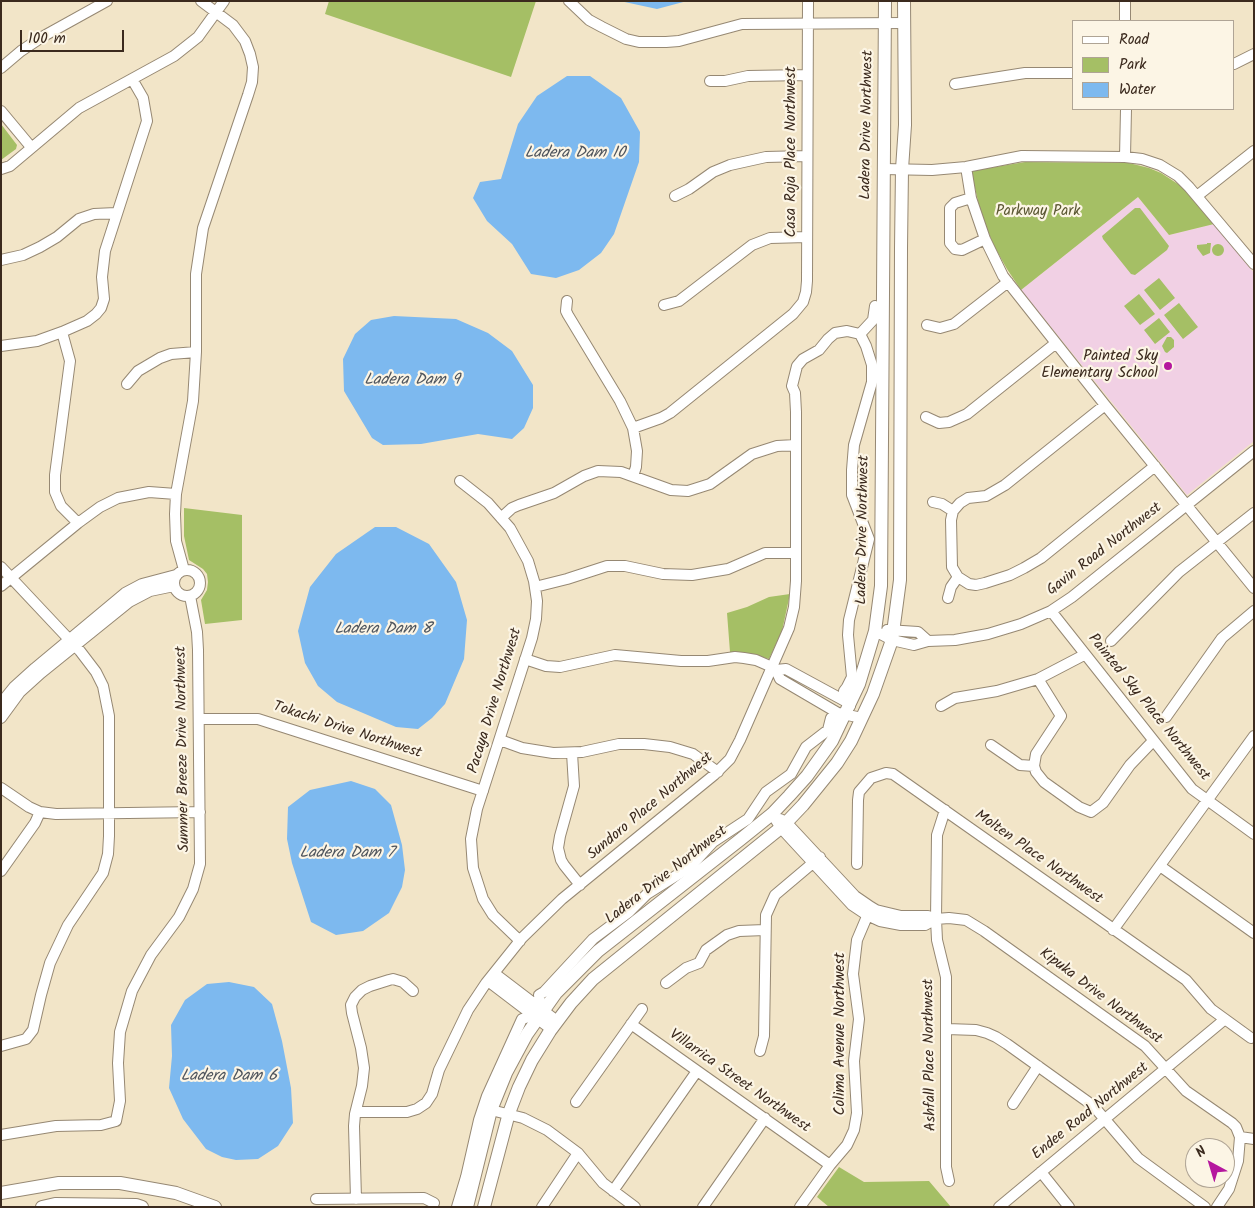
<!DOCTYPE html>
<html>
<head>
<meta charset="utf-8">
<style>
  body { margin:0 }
  #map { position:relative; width:1255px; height:1208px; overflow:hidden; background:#f2e5c8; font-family:Kalam,sans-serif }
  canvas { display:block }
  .frame { position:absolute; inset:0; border:2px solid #3b2a1e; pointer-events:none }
  .legend { position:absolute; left:1072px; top:20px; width:162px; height:90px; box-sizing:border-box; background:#fcf5e5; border:1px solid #afa495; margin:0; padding:6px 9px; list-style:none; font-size:15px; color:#3b2a1e }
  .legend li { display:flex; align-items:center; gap:10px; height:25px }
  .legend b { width:25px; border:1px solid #afa495 }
  .north { position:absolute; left:1185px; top:1138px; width:50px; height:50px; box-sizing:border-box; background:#fcf5e5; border:1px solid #afa495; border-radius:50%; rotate:321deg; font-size:14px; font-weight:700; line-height:20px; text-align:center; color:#3b2a1e }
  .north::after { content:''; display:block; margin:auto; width:18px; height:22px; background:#b5179e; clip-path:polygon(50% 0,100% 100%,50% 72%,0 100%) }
  .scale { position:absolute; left:20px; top:30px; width:104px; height:22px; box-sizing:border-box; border:2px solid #3b2a1e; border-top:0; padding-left:6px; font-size:15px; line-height:18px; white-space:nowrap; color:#3b2a1e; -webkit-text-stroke:4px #fcf5e5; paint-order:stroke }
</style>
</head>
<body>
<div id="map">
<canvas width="1255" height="1208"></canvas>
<div class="frame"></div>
<ul class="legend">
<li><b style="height:6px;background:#fff"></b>Road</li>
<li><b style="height:14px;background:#a5bf65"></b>Park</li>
<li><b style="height:14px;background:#7db9ef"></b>Water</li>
</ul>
<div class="north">N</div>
<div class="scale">100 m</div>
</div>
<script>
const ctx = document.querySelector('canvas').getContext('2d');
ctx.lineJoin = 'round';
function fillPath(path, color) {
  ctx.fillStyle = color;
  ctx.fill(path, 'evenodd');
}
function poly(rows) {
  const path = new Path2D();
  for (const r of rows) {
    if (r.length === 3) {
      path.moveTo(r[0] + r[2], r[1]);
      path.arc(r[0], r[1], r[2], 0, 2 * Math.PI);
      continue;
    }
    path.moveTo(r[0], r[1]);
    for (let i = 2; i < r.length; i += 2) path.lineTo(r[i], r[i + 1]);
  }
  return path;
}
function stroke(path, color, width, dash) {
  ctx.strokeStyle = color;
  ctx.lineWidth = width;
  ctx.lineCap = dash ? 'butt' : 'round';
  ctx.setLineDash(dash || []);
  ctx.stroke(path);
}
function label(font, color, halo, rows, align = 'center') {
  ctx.font = font + ' Kalam,sans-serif';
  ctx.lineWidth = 4.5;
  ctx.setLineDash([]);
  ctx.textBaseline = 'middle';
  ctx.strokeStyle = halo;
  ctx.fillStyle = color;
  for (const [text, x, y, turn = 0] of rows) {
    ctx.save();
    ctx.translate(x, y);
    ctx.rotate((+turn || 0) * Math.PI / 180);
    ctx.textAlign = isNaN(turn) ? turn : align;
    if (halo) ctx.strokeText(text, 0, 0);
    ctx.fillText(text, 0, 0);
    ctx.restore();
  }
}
fillPath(poly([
  [1138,197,1169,235,1214,224,1254,273,1254,441,1187,495,1021,290]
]), '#f1d0e4');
fillPath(poly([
  [329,1,536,1,511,77,325,14],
  [1,124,17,145,16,149,1,160],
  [1025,162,1129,163,1149,168,1161,173,1184,188,1214,224,1169,235,1138,197,1021,290,1007,269,994,246,981,214,971,171],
  [1135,208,1140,208,1169,246,1167,250,1135,275,1131,274,1103,239,1102,236],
  [1207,243,1211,243,1210,253,1203,256,1197,248,1197,245,1207,244],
  [1218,250,6],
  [1159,278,1175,298,1160,310,1144,290],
  [1139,294,1155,314,1140,325,1124,306],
  [1179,303,1198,327,1183,339,1164,315],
  [1159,318,1170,332,1155,344,1144,330],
  [1167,337,1171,337,1174,340,1174,347,1167,353,1165,352,1162,346],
  [184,508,242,515,242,620,205,624,201,600,207,590,208,582,207,574,203,569,189,560,184,536],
  [790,594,782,631,769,659,752,654,730,652,727,613,747,607,769,597],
  [839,1167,864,1182,929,1181,951,1207,829,1207,817,1197]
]), '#a5bf65');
fillPath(poly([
  [620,1,687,1,657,9],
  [567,76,590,76,621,98,640,132,639,162,614,234,601,253,579,270,556,278,531,274,512,244,487,221,473,198,480,182,501,179,518,124,537,96],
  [394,316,456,319,488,333,512,351,533,385,533,408,524,428,512,439,478,434,421,444,383,445,372,438,344,391,343,359,355,334,371,320],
  [375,527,396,527,429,544,456,582,467,620,464,659,445,704,432,718,418,729,396,727,337,702,318,686,305,663,298,631,310,587,336,554],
  [351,781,375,789,391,805,402,845,405,870,402,887,389,913,363,931,336,935,311,922,292,863,287,839,288,807,310,790],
  [229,982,254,987,272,1004,282,1041,291,1088,293,1123,278,1146,258,1159,236,1160,222,1157,206,1149,183,1119,169,1088,172,1056,171,1025,185,1000,207,984]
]), '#7db9ef');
const minor = poly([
  [569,1,589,20,602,27,626,39,639,42,666,42,679,41,742,24,904,23],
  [1125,1,1125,21],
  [1234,64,1254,54],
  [1,68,21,51,42,37,107,1],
  [710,81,725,81,748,76,807,75],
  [955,84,1025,73,1074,73],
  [1,111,31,147],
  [1125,157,1126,109],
  [966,167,971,198,985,239,1003,276,1105,405,1254,588],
  [1,169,10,166,79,108,174,56,198,37,224,1],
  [883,169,932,170,966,167,1022,156,1125,157,1142,159,1160,165,1178,176,1189,187,1254,264],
  [675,196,689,189,713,172,730,165,766,157,807,156],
  [1197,196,1254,151],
  [971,198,955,203,950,208,950,243,955,249,962,250,985,239],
  [1,260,23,255,40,247,57,237,79,219,94,214,116,213],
  [567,301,566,311,568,315,620,401,633,428,637,451,636,467,633,476],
  [664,305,679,301,752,245,770,238,807,237],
  [927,325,940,328,954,324,1008,282],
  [62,332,70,361,55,475,55,492,61,506,78,523],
  [860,334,873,320,875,306],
  [1,346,37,341,62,332,87,321,96,314,101,308,104,299,102,277,105,251,147,121,143,98,132,79],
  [127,384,138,371,160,358,171,354,196,352],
  [926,417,939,423,949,422,967,414,1056,343],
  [633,428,661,418,670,413,793,314,803,302,806,292,807,281,808,1],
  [460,481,488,503,510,528,528,561,534,581,537,601,536,619,532,638,477,809,471,839,473,868,483,899,493,915,520,941],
  [933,502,942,504,953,511],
  [501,518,512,508,519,505,554,493,584,476,598,471,621,472,671,490,688,491,710,484,752,454,777,446,796,445],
  [1,567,80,651,96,672,103,686,109,716,109,836,108,854,103,873,68,925,50,963,41,995,33,1030,26,1039,1,1046],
  [187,583,13],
  [184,570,176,541,175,514,176,494,193,401,196,352,196,274,203,228,248,95,252,82,253,67,250,54,245,41,233,25,201,1],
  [958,577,969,584,976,585,985,583,1010,575,1024,568,1041,558,1155,466],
  [1,586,78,523,100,507,118,498,149,492,176,494],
  [535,587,567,579,607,566,625,566,663,574,692,575,728,569,765,553,796,553],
  [948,598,951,587,958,577,952,567,951,520,953,511,960,503,968,498,986,496,1005,485,1105,405],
  [1051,611,1192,789,1254,834],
  [887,630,918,632,928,641],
  [875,631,892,640,914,645,928,641,955,640,988,634,1021,624,1051,611,1072,597,1254,451],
  [1111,641,1179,572,1254,513],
  [525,659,546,666,560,667,615,655,681,661,708,661,735,657,744,658,756,660,772,667,776,670,780,679,838,713,862,718],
  [776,670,786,669,845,701,850,706],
  [1,703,14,687,35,668,125,593,142,584,176,575],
  [941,706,955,698,997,691,1038,679,1084,655],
  [1166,717,1222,638,1254,611],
  [1,718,20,692,41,673,129,602,150,591,174,586],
  [199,719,258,719,483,791],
  [500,740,522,748,553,753,582,752,619,744,644,744,670,747,693,754,718,772],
  [991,745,1020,765,1034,766,1036,772,1044,782,1079,807,1091,812,1103,803,1130,765,1153,741],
  [572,753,574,786,560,836,558,848,561,860,564,865,580,885],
  [1034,766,1036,754,1061,716,1038,679],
  [1,788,29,807,40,812,56,814,200,812],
  [945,810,937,835,936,919,937,940,946,977,946,1167,949,1181],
  [772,814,781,828,852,905,867,915,880,921,901,925,925,925,936,919,949,918,966,920,984,931,1145,1046,1186,1091,1232,1123,1236,1127,1240,1137,1254,1139],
  [780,819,786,822,855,896,871,907,876,910,901,916,928,916,936,919],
  [857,864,858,800,859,792,871,778,886,773,893,774,1186,980,1211,1009,1251,1038],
  [1160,866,1254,933],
  [1,871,35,823,40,812],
  [1113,930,1254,736],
  [494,973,557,1021],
  [488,981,551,1029],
  [666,983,686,968,699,963,706,950,727,935,739,931,765,930],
  [540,1001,539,995,544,992,593,939,629,912,647,894,690,867,713,842,748,819,766,792,791,774,806,747,828,730,831,718,835,717],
  [631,1024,830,1165],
  [947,1029,976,1030,987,1033,996,1037,1007,1044,1088,1102,1096,1109,1138,1158,1205,1207],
  [760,1051,764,1036,766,915,775,895,820,857],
  [576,1102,642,1009],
  [1013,1104,1038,1066],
  [491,1110,523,1118,547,1130,578,1153,603,1183,635,1207],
  [356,1112,407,1112,417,1109,426,1103,432,1094,439,1070,468,1010,486,983,522,938,562,899,714,775,730,759,740,740,789,628,794,607,796,581,796,412,795,393,792,386,797,366,803,359,819,350,828,339,835,333,847,331,860,334,866,346,872,365,872,382,854,445,852,470,852,495,869,539,849,620,848,635,852,677,847,687,844,691,845,696],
  [1,1135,56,1126,101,1125,116,1121,120,1101,118,1063,120,1032,132,991,151,955,179,917,193,889,200,864,198,650,197,632,190,596],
  [1041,1172,1069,1207],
  [613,1191,697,1071],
  [316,1199,424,1198,434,1203],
  [356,1199,354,1126,355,1114,362,1086,364,1068,361,1048,352,1013,351,1005,355,997,362,990,370,986,389,980,393,979,403,982,413,991],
  [457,1207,466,1177,479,1120,487,1096,522,1019,529,1017],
  [542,1207,578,1153],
  [703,1207,765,1118],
  [800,1207,830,1165,847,1145,854,1130,857,1113,854,1061,859,1019,853,974,857,940,871,907],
  [999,1207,1224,1020],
  [1217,1207,1229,1189,1238,1161,1240,1137]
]);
const major = poly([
  [1,1193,59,1183,120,1183,176,1193,215,1207],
  [42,1207,55,1204,136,1205,142,1207],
  [467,1207,491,1110,506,1073,527,1034,556,993,598,951,741,839,772,814,789,796,807,776,832,741,859,684,875,631,881,586,885,1],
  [484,1207,509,1113,519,1087,532,1060,550,1031,571,1003,593,979,783,826,803,805,837,763,851,741,873,694,892,640,900,580,901,248,902,169,905,125,904,1]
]);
stroke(minor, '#968873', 12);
stroke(major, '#968873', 14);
stroke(minor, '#fff', 10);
stroke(major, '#fff', 12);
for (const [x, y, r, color] of [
  [1168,366,5,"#b5179e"]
]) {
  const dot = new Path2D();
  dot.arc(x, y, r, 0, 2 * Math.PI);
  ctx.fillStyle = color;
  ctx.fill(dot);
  stroke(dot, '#fcf5e5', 2);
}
label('15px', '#3b2a1e', '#fcf5e5', [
  ["Ladera Drive Northwest",868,125,-89],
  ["Casa Roja Place Northwest",792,152,-90],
  ["Ladera Drive Northwest",864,530,-89],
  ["Gavin Road Northwest",1105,550,-38],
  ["Pacaya Drive Northwest",496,701,-73],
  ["Painted Sky Place Northwest",1148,708,51],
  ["Tokachi Drive Northwest",347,731,18],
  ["Summer Breeze Drive Northwest",184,749,-91],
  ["Sundoro Place Northwest",651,807,-40],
  ["Molten Place Northwest",1038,858,35],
  ["Ladera Drive Northwest",667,876,-38],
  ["Kipuka Drive Northwest",1100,997,37],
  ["Colima Avenue Northwest",841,1034,-90],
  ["Ashfall Place Northwest",931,1055,-91],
  ["Villarrica Street Northwest",739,1082,35],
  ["Endee Road Northwest",1091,1112,-39]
]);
label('15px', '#5b5733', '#fcf5e5', [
  ["Parkway Park",1038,212]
]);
label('15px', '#3b2a1e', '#fcf5e5', [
  ["Painted Sky",1158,357],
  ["Elementary School",1158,374]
], 'right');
label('italic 16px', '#4f555d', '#fcf5e5', [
  ["Ladera Dam 10",575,154],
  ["Ladera Dam 9",412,381],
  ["Ladera Dam 8",383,630],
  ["Ladera Dam 7",347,854],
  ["Ladera Dam 6",229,1077]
]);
</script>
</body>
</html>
